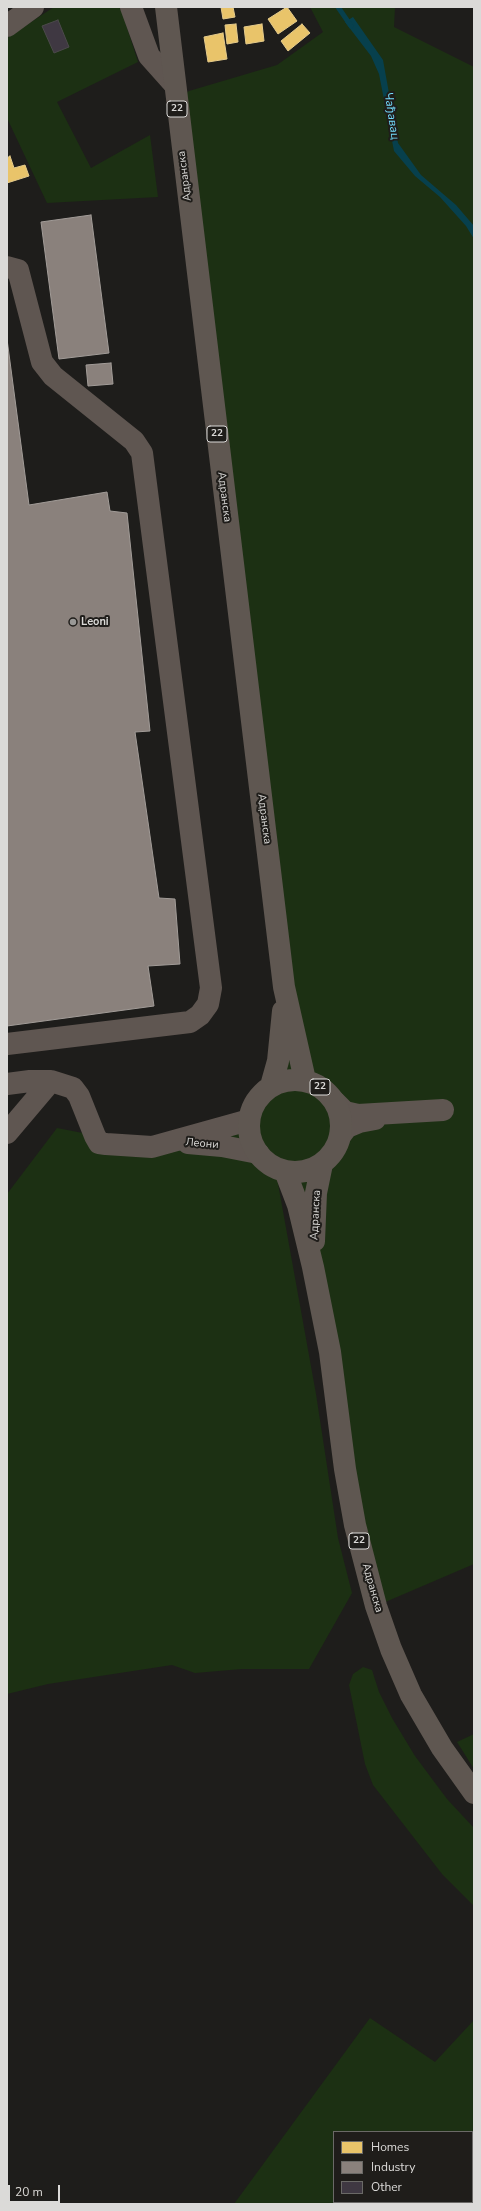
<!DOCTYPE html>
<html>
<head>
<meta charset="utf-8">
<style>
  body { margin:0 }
  #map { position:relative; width:481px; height:2211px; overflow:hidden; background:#1e1d1b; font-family:"Nunito Sans",sans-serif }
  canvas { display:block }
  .frame { position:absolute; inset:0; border:8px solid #dbdad8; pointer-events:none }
  .legend { position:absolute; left:333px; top:2131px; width:140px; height:72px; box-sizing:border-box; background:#1f1d1a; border:1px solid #6a6966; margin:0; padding:5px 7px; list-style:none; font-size:12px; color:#dbdad8 }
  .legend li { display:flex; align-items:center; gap:8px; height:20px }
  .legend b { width:20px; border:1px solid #6a6966 }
  .scale { position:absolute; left:8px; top:2185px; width:52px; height:18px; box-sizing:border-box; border:2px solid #dbdad8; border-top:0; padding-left:5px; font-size:12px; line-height:14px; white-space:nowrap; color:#dbdad8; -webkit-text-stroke:3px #1f1d1a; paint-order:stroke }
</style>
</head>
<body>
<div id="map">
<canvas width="481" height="2211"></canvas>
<div class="frame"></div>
<ul class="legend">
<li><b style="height:11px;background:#e9c46a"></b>Homes</li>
<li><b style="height:11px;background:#8a817c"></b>Industry</li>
<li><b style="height:11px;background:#3f3842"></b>Other</li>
</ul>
<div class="scale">20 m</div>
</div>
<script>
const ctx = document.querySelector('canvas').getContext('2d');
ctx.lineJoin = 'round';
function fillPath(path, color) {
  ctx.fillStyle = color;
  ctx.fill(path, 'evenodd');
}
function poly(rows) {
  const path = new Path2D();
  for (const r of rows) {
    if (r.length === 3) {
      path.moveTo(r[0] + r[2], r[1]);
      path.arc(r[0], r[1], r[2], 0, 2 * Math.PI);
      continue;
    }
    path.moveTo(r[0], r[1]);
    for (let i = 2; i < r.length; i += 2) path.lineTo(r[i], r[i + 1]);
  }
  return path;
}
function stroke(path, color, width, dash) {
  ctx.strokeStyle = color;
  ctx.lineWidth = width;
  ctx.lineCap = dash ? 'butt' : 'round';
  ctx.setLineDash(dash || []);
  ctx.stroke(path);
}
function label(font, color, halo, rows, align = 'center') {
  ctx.font = font + ' "Nunito Sans",sans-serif';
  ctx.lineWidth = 4;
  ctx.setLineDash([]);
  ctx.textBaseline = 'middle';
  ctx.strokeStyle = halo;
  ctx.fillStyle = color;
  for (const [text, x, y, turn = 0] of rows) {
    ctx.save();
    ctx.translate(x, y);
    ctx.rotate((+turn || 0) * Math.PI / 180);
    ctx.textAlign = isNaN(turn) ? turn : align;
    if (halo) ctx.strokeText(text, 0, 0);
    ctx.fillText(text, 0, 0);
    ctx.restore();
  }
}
fillPath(poly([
  [54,7,119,7,122,12,138,62,57,102,91,168,150,135,158,197,47,203,7,118,7,38],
  [310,7,395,7,394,27,474,67,474,1564,376,1606,308,1204,293,1172,308,1171,322,1164,330,1156,337,1147,342,1125,335,1102,328,1092,317,1085,305,1080,290,1080,275,1084,283,1022,179,97,189,91,277,65,323,32],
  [295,1126,37],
  [249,1120,250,1135,255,1149,266,1162,275,1167,316,1394,338,1538,352,1593,309,1669,242,1669,195,1673,172,1665,48,1684,7,1694,7,1194,57,1128,155,1147,221,1137],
  [363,1667,372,1670,379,1692,392,1718,415,1756,447,1799,474,1828,474,1906,442,1874,373,1785,365,1764,349,1685,353,1674],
  [474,1734,474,1769,457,1742],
  [370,2018,435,2062,474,2020,474,2186,472,2188,472,2132,334,2132,334,2202,454,2202,451,2204,234,2204]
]), '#1c3013');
fillPath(poly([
  [353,17,383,60,398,143,421,175,456,205,474,226,474,239,466,226,440,197,415,176,394,151,379,74,371,56,345,22]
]), '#07404d');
const homes = poly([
  [221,7,233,7,235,17,223,19,221,7],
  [287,7,297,21,278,34,268,19,287,7],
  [236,24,238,42,227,44,225,25,236,24],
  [262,24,264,41,246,44,244,27,262,24],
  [302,24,310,33,288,51,281,41,302,24],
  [223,33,227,59,208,62,204,37,223,33],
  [10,156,14,168,25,165,29,176,7,183,7,158,10,156]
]);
fillPath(homes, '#e9c46a');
stroke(homes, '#e5cb8b', 1);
const industry = poly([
  [91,215,109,353,59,359,41,222,91,215],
  [7,339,29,505,107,492,110,511,127,513,150,731,135,732,159,898,175,899,180,964,148,966,154,1006,7,1026,7,339],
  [111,363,113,384,88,386,86,365,111,363]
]);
fillPath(industry, '#8a817c');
stroke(industry, '#a29c98', 1);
stroke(poly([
  [338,7,351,26]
]), '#07404d', 5);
const building = poly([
  [58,20,69,47,54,53,42,26,58,20]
]);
fillPath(building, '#3f3842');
stroke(building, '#4b4a4a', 1);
stroke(poly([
  [347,2204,350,2202]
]), '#5e5854', 2.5, [3, 3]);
stroke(poly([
  [131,7,149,56,174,84],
  [7,26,33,7],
  [7,267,18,270,42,362,53,376,134,441,142,453,211,988,208,1004,200,1015,190,1022,7,1044],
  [7,1084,30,1081,51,1081,73,1088,79,1096,95,1136,99,1143,106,1144,152,1147,249,1120],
  [335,1102,345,1112,358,1115,443,1110],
  [7,1133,51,1081],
  [340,1136,347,1127,359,1122,375,1119],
  [188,1143,222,1146,258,1153]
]), '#5f5651', 22);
stroke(poly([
  [166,7,284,987,305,1080],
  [295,1126,46],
  [271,1086,278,1061,283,1011],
  [285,1171,298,1205,313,1267,330,1352,345,1469,355,1525,376,1606,391,1649,411,1695,442,1748,474,1793],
  [314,1241,316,1193,322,1164]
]), '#5f5751', 22);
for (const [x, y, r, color] of [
  [73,622,4,"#999896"]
]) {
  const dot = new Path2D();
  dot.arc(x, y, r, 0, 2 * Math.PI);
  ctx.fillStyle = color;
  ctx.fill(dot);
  stroke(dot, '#1f1d1a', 1.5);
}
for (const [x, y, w] of [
  [177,109,20],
  [217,434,20],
  [320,1087,20],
  [359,1541,20]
]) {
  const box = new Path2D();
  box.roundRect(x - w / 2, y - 8, w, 16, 3);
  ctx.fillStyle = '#1f1d1a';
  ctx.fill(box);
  stroke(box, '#dbdad8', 1);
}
label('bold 10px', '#dbdad8', null, [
  ["22",177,109],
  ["22",217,434],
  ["22",320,1087],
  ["22",359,1541]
]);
label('11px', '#dbdad8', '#1f1d1a', [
  ["Адранска",185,176,-97],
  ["Адранска",224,497,83],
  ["Адранска",264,819,83],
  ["Леони",202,1144,5],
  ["Адранска",316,1215,-87],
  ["Адранска",372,1588,74]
]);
label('bold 11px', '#dbdad8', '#1f1d1a', [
  ["Leoni",81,622]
], 'left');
label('italic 12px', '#73dcfd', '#1f1d1a', [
  ["Чађавац",391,116,81]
]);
</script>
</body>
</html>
